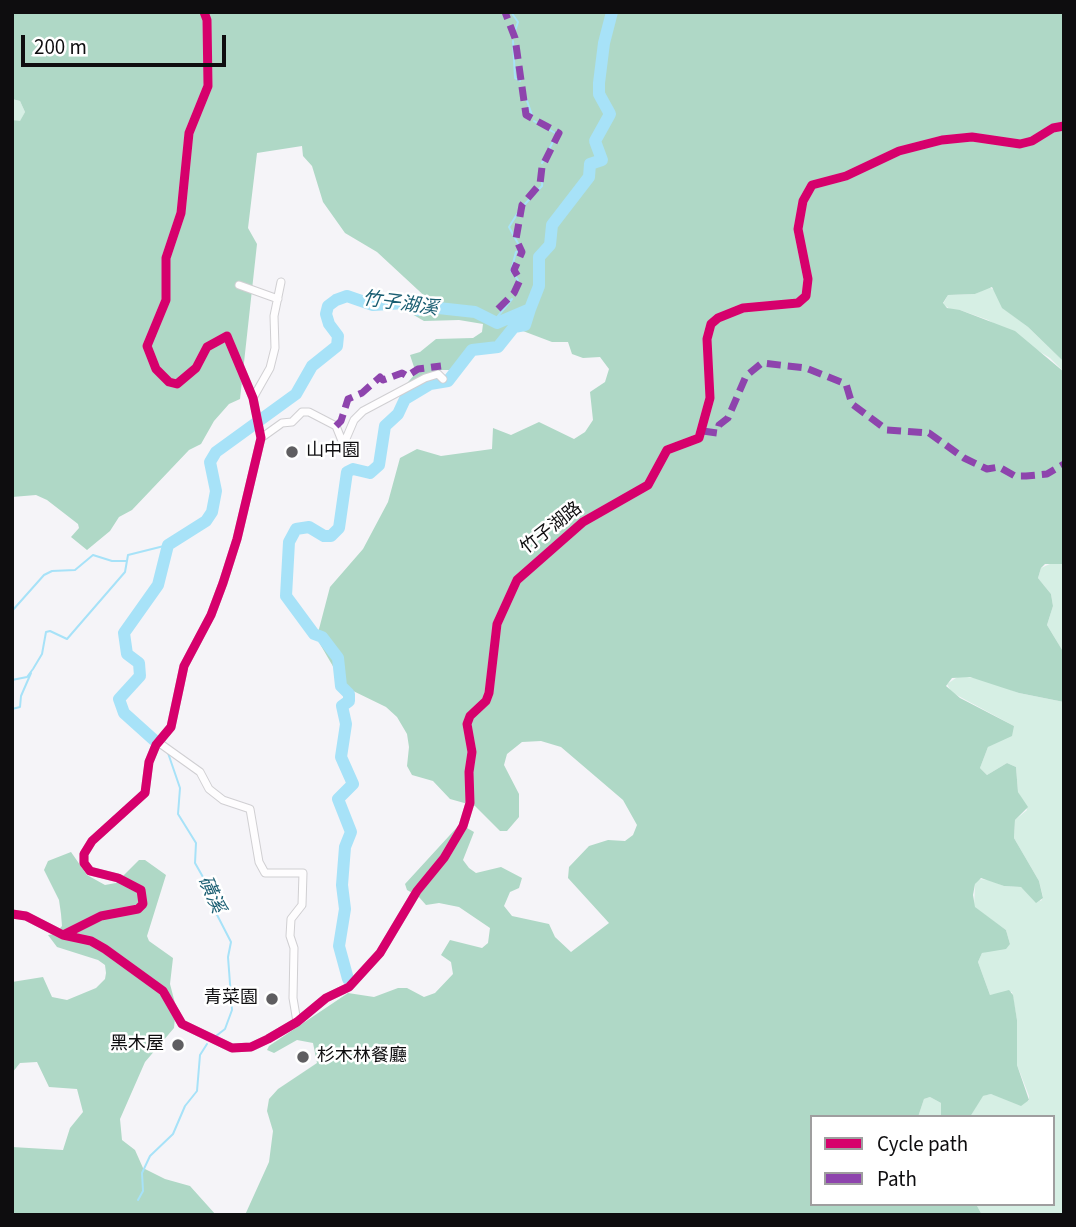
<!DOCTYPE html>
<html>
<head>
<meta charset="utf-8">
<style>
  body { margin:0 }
  #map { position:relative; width:1076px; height:1227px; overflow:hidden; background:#f5f4f8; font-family:"Source Sans 3",sans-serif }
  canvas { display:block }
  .frame { position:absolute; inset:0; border:14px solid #0e0d0f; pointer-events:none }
  .legend { position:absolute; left:810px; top:1115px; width:245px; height:91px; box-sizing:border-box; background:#fff; border:2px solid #9f9e9f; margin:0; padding:9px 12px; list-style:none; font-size:21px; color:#0e0d0f }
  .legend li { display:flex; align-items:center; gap:14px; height:35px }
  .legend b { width:35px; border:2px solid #9f9e9f }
  .scale { position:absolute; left:21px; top:35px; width:205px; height:32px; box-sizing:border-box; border:4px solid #0e0d0f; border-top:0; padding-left:9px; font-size:21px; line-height:24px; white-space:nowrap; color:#0e0d0f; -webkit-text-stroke:5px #fff; paint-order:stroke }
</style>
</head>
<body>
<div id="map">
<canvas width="1076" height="1227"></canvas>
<div class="frame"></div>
<ul class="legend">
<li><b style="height:9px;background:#d6006c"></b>Cycle path</li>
<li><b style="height:9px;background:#8e44ad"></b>Path</li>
</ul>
<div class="scale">200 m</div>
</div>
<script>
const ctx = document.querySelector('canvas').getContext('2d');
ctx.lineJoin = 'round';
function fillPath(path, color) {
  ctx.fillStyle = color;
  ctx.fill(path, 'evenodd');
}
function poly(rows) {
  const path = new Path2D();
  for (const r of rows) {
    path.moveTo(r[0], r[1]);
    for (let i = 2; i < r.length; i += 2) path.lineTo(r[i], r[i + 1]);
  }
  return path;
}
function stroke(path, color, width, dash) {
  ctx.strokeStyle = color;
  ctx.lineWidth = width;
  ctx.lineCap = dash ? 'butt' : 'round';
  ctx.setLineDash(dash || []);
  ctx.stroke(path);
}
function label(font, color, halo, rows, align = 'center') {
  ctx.font = font + ' "Source Sans 3","Noto Sans TC",sans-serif';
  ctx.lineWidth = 5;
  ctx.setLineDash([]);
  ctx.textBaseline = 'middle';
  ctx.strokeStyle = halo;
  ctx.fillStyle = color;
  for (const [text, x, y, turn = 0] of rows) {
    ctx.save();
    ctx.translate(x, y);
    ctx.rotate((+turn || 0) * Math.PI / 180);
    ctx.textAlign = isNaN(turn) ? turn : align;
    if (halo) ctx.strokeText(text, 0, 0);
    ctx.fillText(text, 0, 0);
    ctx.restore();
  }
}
fillPath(poly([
  [12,99,20,101,25,112,20,122,12,120],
  [989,287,996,291,1003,308,1028,327,1064,362,1064,372,1050,358,988,320,960,310,951,310,943,304,948,295,975,294],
  [1052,563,1064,564,1064,653,1047,625,1053,606,1051,594,1038,578,1041,568],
  [959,676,982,679,1019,693,1064,702,1064,1215,982,1215,976,1204,1053,1204,1053,1117,970,1117,982,1096,991,1094,1029,1101,1029,1096,1017,1065,1017,1020,1012,992,990,995,978,962,982,953,1010,944,1006,930,974,907,975,884,978,879,990,880,1004,886,1021,887,1041,901,1043,897,1039,881,1014,838,1015,820,1027,810,1018,792,1016,767,1007,763,987,775,980,768,988,747,1014,726,951,692,947,684],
  [930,1097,941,1103,941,1117,918,1117,924,1099]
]), '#d6efe4');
fillPath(poly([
  [12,12,1064,12,1064,362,1028,327,1002,308,992,287,975,294,948,295,943,303,947,308,960,310,1015,331,1064,372,1064,564,1045,564,1041,568,1038,578,1051,594,1053,606,1047,625,1064,653,1064,702,1019,693,970,677,952,678,946,686,960,698,1014,726,1012,736,988,747,980,768,987,775,1007,763,1016,767,1018,792,1028,807,1015,820,1014,838,1039,881,1043,898,1036,903,1021,887,1004,886,981,878,975,884,973,895,975,907,1006,930,1010,944,1006,949,982,953,978,962,990,995,1009,990,1013,995,1017,1020,1017,1065,1029,1100,1021,1106,991,1094,983,1096,970,1117,941,1117,941,1103,930,1097,924,1099,918,1117,812,1117,812,1204,976,1204,982,1215,245,1215,269,1162,273,1131,267,1111,269,1099,278,1089,317,1063,313,1043,297,1040,274,1053,267,1050,269,1046,348,993,374,997,398,988,407,988,424,997,435,993,453,974,451,962,441,955,450,940,482,948,488,943,490,928,459,907,439,903,426,905,418,896,407,890,405,884,460,824,474,832,463,860,469,868,476,873,501,867,522,878,519,888,510,892,504,906,512,916,549,924,555,937,571,952,609,923,568,878,569,867,589,846,608,840,625,841,633,835,637,825,623,800,561,747,541,741,522,742,507,754,504,765,519,794,519,817,507,831,500,831,475,806,450,799,433,781,412,775,407,766,409,747,407,734,397,717,386,707,345,687,320,644,319,629,330,587,363,549,388,502,400,458,417,449,441,456,492,449,493,428,511,435,539,422,574,439,585,432,593,420,590,392,605,382,609,369,600,357,583,358,572,354,568,342,552,342,515,328,503,348,473,354,458,370,440,370,412,393,403,395,402,389,416,373,410,355,420,352,436,339,473,338,482,332,483,324,459,320,424,321,405,310,402,297,428,305,431,302,377,252,345,233,323,202,312,166,303,156,302,146,257,153,248,228,257,244,240,399,229,404,214,421,201,444,189,450,132,510,119,517,110,531,87,550,71,537,79,528,78,524,47,500,36,495,12,497,12,120,20,121,25,112,20,101,12,99],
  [71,852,87,875,105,885,116,883,139,860,145,860,166,875,147,936,149,941,173,958,170,984,176,1007,174,1028,145,1062,120,1119,122,1140,135,1150,143,1168,165,1179,190,1186,216,1215,12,1215,12,1147,63,1150,70,1128,83,1112,77,1089,49,1087,37,1062,20,1063,12,1073,12,982,43,977,52,997,67,1000,96,988,105,979,106,973,105,965,98,960,57,947,48,935,55,934,62,926,61,914,59,900,44,870,48,861]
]), '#afd8c6');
stroke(poly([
  [511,12,518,22,515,31],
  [513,41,515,78,520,81],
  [526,98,532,115],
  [534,121,557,134,542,163],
  [525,204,542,186,543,171],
  [513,292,518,280,511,271,516,252,521,249,509,227,519,211],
  [494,321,512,299],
  [12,611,44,575,52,571,75,570,93,555,112,561,126,561],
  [12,680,27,677,33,669,42,654,46,632,50,631,67,639,125,572,128,555,168,545],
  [12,709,20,707,21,696,31,673],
  [168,753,180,788,178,814,196,843,195,863,216,900,214,909,231,942,228,957,232,1010,225,1029,216,1036],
  [138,1200,143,1191,142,1173,150,1156,173,1134,185,1106,197,1091,200,1055,207,1044]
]), '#a7e2f8', 2);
stroke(poly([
  [154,740,124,713,119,699,140,676,139,663,127,654,124,633,158,585,168,545,206,521,212,512,216,491,210,462,216,452,296,394,312,366,337,346,338,336,329,324,326,314,328,306,336,300,347,296,373,305,405,303,418,310,429,307,475,312,497,323,530,309,539,286,539,257,550,245,552,225,589,177,590,164,602,160,595,141,610,114,599,94,599,83,604,43,612,12],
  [348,979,339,946,345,909,342,885,345,847,351,832,338,799,353,784,341,757,346,724,342,706,349,701,349,694,341,686,338,658,322,637,314,634,286,596,289,542,296,529,309,527,324,536,331,536,339,528,347,472,353,469,370,473,379,465,385,426,398,414,405,399,430,384,448,381,472,350,498,347,514,327,525,325,530,309]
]), '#a7e2f8', 12);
const minor = poly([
  [239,285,278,299],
  [253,398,270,368,275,348,274,316,281,282],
  [261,438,282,423,292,422,302,412,309,412,336,426,342,441,345,441,354,420,363,411,425,378,438,374,443,379],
  [158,742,200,772,209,789,223,800,250,809,259,862,265,873,303,873,302,905,291,919,290,936,294,948,293,998,297,1022],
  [12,914,26,916,63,935,91,941,105,949,163,991,182,1024,232,1048,251,1047,268,1039,297,1022,326,998,349,987,380,953,417,891,444,858,463,826,470,803,469,772,472,752,467,724,470,716,486,701,489,693,497,624,517,580,583,522,648,485,667,450,699,438,710,398,707,339,711,324,718,318,743,308,798,303,806,296,808,279,798,229,803,201,812,185,846,176,899,151,942,140,972,137,1020,144,1032,141,1053,128,1064,126],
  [63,935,101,916,138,909,143,904,141,890,118,878,90,871,84,863,84,854,92,841,145,793,149,762,156,745,171,727,184,666,211,615,223,583,237,539,261,438,253,398,227,336,207,347,196,368,177,384,169,382,156,369,147,346,166,300,166,258,181,213,189,133,208,86,207,20,204,12]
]);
stroke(minor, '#d0cfd2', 9);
stroke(minor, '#fefdfe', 7);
stroke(poly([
  [498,309,514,293,520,280,514,270,522,252,516,239,522,205,540,184,542,167,559,133,526,115,515,38,505,12],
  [336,426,341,421,348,399,362,393,380,377,383,380,402,373,407,376,418,369,441,366],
  [703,431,717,433,719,425,728,418,746,376,762,363,806,368,846,384,852,404,887,430,929,433,964,458,987,469,999,467,1015,476,1026,476,1047,474,1064,464]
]), '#8e44ad', 7, [14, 7]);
stroke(poly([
  [12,914,26,916,63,935,91,941,105,949,163,991,182,1024,232,1048,251,1047,268,1039,297,1022,326,998,349,987,380,953,417,891,444,858,463,826,470,803,469,772,472,752,467,724,470,716,486,701,489,693,497,624,517,580,583,522,648,485,667,450,699,438,710,398,707,339,711,324,718,318,743,308,798,303,806,296,808,279,798,229,803,201,812,185,846,176,899,151,942,140,972,137,1020,144,1032,141,1053,128,1064,126],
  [63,935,101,916,138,909,143,904,141,890,118,878,90,871,84,863,84,854,92,841,145,793,149,762,156,745,171,727,184,666,211,615,223,583,237,539,261,438,253,398,227,336,207,347,196,368,177,384,169,382,156,369,147,346,166,300,166,258,181,213,189,133,208,86,207,20,204,12]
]), '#d6006c', 9);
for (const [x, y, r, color] of [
  [292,452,7,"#5f5e61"],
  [272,999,7,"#5f5e61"],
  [178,1045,7,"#5f5e61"],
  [303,1057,7,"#5f5e61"]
]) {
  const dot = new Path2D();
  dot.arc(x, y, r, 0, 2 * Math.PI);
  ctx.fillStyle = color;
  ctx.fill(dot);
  stroke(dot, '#fff', 2.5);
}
label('18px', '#0e0d0f', '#fff', [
  ["山中園",306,452],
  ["青菜園",258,999,"right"],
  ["黑木屋",164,1045,"right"],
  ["杉木林餐廳",317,1057]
], 'left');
label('18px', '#0e0d0f', '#fff', [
  ["竹子湖路",552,529,-38]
]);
label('italic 19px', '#1a5e72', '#fff', [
  ["竹子湖溪",400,305,8],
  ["磺溪",210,895,66]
]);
</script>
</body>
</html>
